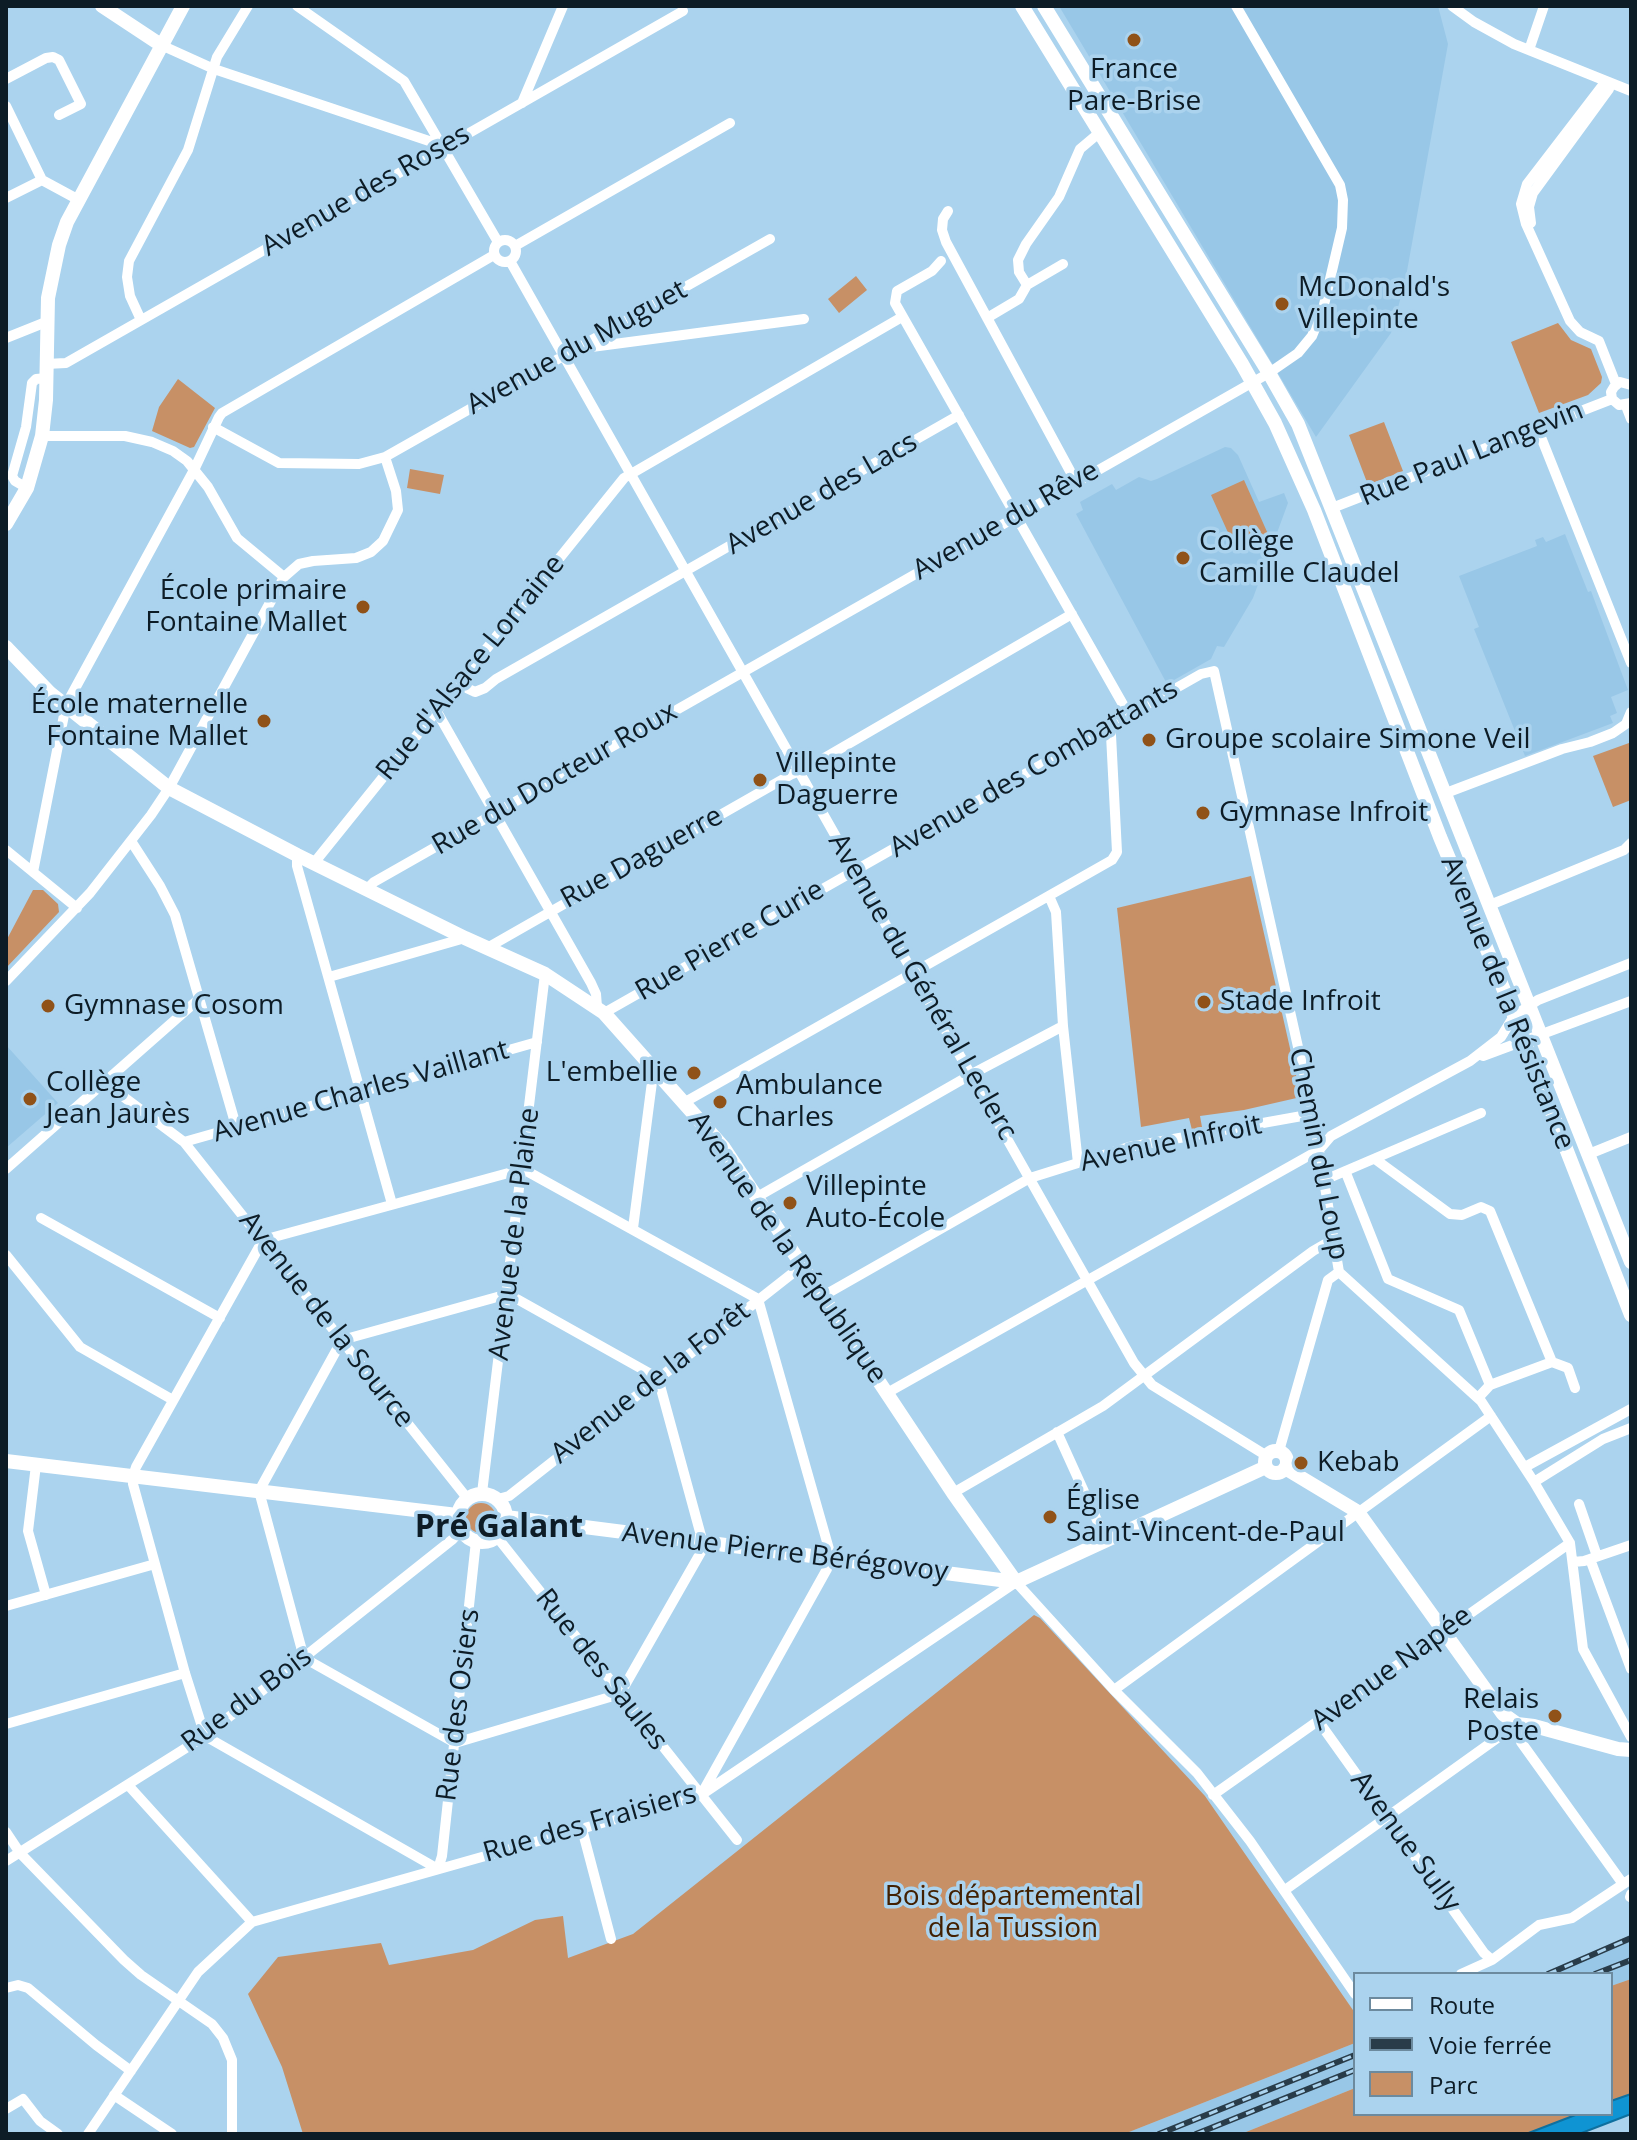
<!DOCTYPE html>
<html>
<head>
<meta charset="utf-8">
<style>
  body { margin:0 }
  #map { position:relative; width:1637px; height:2140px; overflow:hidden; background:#abd3ee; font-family:"Open Sans",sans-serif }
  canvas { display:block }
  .frame { position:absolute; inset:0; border:8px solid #0d1c26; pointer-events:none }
  .legend { position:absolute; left:1353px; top:1972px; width:260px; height:144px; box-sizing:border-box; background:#abd3ee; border:2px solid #6c8a9e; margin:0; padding:10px 14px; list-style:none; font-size:24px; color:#0d1c26 }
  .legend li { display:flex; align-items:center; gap:16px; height:40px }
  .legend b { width:40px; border:2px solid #6c8a9e }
</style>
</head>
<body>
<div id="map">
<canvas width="1637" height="2140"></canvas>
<div class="frame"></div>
<ul class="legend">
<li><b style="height:10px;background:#fff"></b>Route</li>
<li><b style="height:10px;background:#293c49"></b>Voie ferrée</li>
<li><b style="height:22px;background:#c79066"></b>Parc</li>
</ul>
</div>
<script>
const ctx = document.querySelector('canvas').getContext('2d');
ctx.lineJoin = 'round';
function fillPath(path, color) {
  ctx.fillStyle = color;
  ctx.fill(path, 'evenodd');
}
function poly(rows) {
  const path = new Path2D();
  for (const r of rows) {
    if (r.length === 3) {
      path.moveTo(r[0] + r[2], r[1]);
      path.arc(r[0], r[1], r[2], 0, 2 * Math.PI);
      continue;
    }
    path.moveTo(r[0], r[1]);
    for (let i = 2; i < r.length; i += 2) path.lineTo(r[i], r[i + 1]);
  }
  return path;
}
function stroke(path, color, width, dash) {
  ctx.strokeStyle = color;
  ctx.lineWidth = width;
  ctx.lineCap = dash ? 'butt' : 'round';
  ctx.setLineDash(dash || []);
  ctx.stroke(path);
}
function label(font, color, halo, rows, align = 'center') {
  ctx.font = font + ' "Open Sans",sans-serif';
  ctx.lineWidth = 7;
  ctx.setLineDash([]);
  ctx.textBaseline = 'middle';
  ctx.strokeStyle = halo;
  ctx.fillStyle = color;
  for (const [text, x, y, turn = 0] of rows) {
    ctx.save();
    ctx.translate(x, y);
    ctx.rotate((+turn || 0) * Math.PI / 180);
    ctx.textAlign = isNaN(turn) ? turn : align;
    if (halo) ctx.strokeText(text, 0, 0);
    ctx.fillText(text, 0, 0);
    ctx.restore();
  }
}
fillPath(poly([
  [1059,6,1438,6,1448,44,1405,282,1391,333,1316,437],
  [1225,447,1231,448,1238,455,1259,502,1284,493,1288,503,1253,598,1224,647,1217,646,1211,659,1167,684,1076,514,1083,510,1080,502,1112,484,1116,490,1139,477,1151,481,1157,479],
  [1565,534,1588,592,1591,591,1628,690,1611,697,1617,713,1610,716,1613,723,1525,756,1474,629,1479,627,1459,576,1537,546,1535,540,1543,537,1546,542],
  [6,1045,58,1103,6,1148],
  [1631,1935,1631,1979,1611,1986,1611,1974,1541,1974],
  [1355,2043,1355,2088,1241,2134,1124,2134]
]), '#98c7e7');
fillPath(poly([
  [856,276,867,290,839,313,828,299],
  [1558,323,1571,340,1591,349,1602,377,1601,383,1588,395,1539,413,1511,342],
  [178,379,215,408,194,447,190,448,152,431,159,407],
  [1384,422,1403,471,1368,485,1349,435],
  [410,469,444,475,440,494,407,488],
  [1244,480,1268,534,1235,548,1211,495],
  [1629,743,1631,800,1613,807,1593,756],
  [1251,876,1301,1097,1244,1110,1200,1116,1202,1127,1192,1130,1189,1118,1141,1127,1117,908],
  [33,890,43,890,58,904,59,912,6,968,6,941],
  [481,1518,15],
  [1034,1615,1040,1618,1205,1796,1355,2013,1355,2043,1124,2134,303,2134,282,2067,248,1994,278,1957,381,1943,389,1965,473,1950,535,1920,563,1916,568,1958,633,1934],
  [1631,1979,1631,2094,1611,2101,1611,1986],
  [1355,2088,1355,2114,1578,2114,1526,2134,1241,2134]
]), '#c79066');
const water = poly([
  [1631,2094,1631,2114,1579,2134,1526,2134,1578,2114,1611,2114,1611,2101,1631,2094]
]);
fillPath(water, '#0f94d3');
stroke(water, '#0e709f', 2);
stroke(poly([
  [297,6,404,81,498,242],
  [1452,6,1474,22,1514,44,1631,91],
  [161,45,214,69,444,146],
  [1529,50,1544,6],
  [6,79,46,58,53,57,59,60,81,104,59,115],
  [1606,81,1527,184,1521,204,1526,224,1570,321,1580,332,1599,341,1616,384],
  [522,103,563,6],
  [6,106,42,180],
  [42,180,79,200],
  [6,198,42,180],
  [948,211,943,219,942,230,946,242,1076,482],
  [1531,223,1529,207,1533,193,1609,89],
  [505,251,11],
  [515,246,730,123],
  [510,261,1134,1363,1152,1385,1267,1456],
  [941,261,932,271,897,291,895,303,1129,715],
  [1027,285,1019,272,1018,260,1026,244,1059,197,1080,149,1099,133],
  [987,318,1019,299,1027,285,1063,264],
  [141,320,130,296,127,277,129,261,188,150,217,57,248,6],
  [6,338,46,322],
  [584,348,804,319],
  [46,364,66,363,683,11],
  [1631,385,1620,382,1614,387,1611,392,1612,399,1619,405,1631,403],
  [1626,406,1631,419],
  [213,427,279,463,359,464,385,457,770,239],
  [1537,427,1631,663],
  [42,436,125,436,152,442,173,451,187,461,208,487,237,538,284,577],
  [27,488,15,481,12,476,26,427,32,383,36,379,47,378],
  [1332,508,1612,399],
  [458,684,475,692,485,688,496,679,959,415],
  [436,710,591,983,596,994,597,1007],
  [1446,793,1562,749,1590,742,1613,733,1626,724,1631,712],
  [131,841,160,886,175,915,236,1126],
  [6,850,77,908],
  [297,855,297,866,392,1204],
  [314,863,624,478,902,317],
  [33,872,66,705,194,470,219,417,222,413,494,255],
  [367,889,374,882,1269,373,1298,353,1312,336,1323,309,1342,228,1343,200,1340,185,1236,6],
  [1049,896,1056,912,1063,1026,1078,1163],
  [1490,905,1624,850,1631,843],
  [487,948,792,774,807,768,1072,614],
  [329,977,465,938],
  [6,981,90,893,151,815,169,788,284,577,299,564,313,561,356,558,371,552,383,541,398,510,396,491,385,457],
  [604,1013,1201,674,1214,671,1313,1114,1339,1272,1481,1401,1534,1482,1570,1543,1583,1649,1631,1737],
  [1483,1056,1631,1001],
  [105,1083,184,1142,467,1498],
  [685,1102,1112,860,1117,852,1111,735,1107,728],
  [184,1142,537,1042],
  [1589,1154,1631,1137],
  [1375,1159,1450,1214,1462,1215,1481,1207,1490,1211,1552,1362,1568,1368,1575,1388],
  [6,1169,200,998],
  [1346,1173,1388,1279,1459,1310,1490,1385],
  [1322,1181,1481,1113],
  [757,1197,972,1074,1063,1026],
  [41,1218,220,1318],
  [633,1228,652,1082,658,1073],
  [6,1255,80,1347,173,1400],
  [508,1294,658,1378,703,1543,701,1552,620,1694,455,1743,304,1658,259,1491,342,1340,508,1294],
  [823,1296,1030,1178,1129,1147,1313,1114],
  [887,1393,1319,1150,1331,1136,1470,1061,1501,1037,1514,1016,1538,1000,1631,963],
  [1478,1398,1490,1385,1552,1362],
  [1057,1432,1106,1540],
  [1279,1451,1328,1280,1339,1272],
  [36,1465,28,1531,46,1595],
  [1525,1467,1631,1409],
  [1534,1482,1603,1439,1631,1428],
  [482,1493,545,974],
  [953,1493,1103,1406,1313,1251,1332,1240],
  [498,1499,509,1496,803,1265],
  [1579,1504,1597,1556],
  [497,1537,737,1840],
  [476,1541,442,1856,438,1869,205,1736,185,1673,133,1484,133,1476,136,1467,263,1240,523,1169,758,1299,829,1549,828,1558,827,1569,701,1795],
  [1590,1559,1631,1669],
  [1573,1562,1584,1561,1631,1545],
  [6,1606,155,1564],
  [1114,1690,1491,1416],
  [1319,1722,1484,1953,1492,1960],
  [6,1724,185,1673],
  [128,1785,252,1922],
  [1213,1795,1570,1543],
  [582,1829,611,1939],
  [6,1832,20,1853,124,1960,141,1975,212,2024,223,2038,232,2060,232,2134],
  [6,1861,205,1736,453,1539,461,1530],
  [1285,1890,1517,1724,1521,1742,1623,1884],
  [1630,1897,1631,1894],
  [1461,1974,1492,1960,1539,1925,1572,1918,1631,1879],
  [6,1988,18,1985,28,1988,96,2045,131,2071],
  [114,2095,172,2134],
  [6,2109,23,2099,40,2121,58,2134],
  [88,2134,198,1972,252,1922,701,1795,1016,1582,1114,1690,1197,1773,1250,1841,1355,1994]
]), '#fff', 10);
stroke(poly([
  [102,6,161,45],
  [1022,6,1242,364,1275,423,1314,510,1440,837,1508,1000,1631,1315],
  [1044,6,1269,373,1298,424,1631,1262],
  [6,524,27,488,42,436,46,400,48,298,59,245,67,222,183,6],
  [6,647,50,693,169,788,297,855,465,938,545,974,604,1013,724,1148,953,1493,1016,1582],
  [1276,1462,11],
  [6,1461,457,1515],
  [1285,1468,1358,1512,1503,1714,1517,1724,1534,1726,1618,1749,1631,1750],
  [482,1518,24],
  [506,1517,1016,1582],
  [1016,1582,1266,1467]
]), '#fff', 14);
const rail = poly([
  [1548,1974,1631,1938],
  [1595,1974,1631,1960],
  [1159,2134,1355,2055],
  [1196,2134,1355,2070]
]);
stroke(rail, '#293c49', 6);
stroke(rail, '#abd3ee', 3, [9]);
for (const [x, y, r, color] of [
  [1134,40,8,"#905218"],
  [1282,304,8,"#905218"],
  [1183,558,8,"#905218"],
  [363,607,8,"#905218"],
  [264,721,8,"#905218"],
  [1149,740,8,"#905218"],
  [760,780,8,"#905218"],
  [1203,813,8,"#905218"],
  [1204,1002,8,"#905218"],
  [48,1006,8,"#905218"],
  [694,1073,8,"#905218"],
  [30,1099,8,"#905218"],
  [720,1102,8,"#905218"],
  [790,1203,8,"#905218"],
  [1301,1463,8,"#905218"],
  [1050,1517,8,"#905218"],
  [1555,1716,8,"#905218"]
]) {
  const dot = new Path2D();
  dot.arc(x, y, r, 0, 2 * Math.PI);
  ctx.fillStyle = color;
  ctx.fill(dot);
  stroke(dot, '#abd3ee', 3);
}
label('28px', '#0d1c26', '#abd3ee', [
  ["France",1134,70,"center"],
  ["Pare-Brise",1134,102,"center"],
  ["McDonald's",1298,288],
  ["Villepinte",1298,320],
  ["Collège",1199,542],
  ["Camille Claudel",1199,574],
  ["École primaire",347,591,"right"],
  ["Fontaine Mallet",347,623,"right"],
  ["École maternelle",248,705,"right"],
  ["Fontaine Mallet",248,737,"right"],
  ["Groupe scolaire Simone Veil",1165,740],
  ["Villepinte",776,764],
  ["Daguerre",776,796],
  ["Gymnase Infroit",1219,813],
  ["Stade Infroit",1220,1002],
  ["Gymnase Cosom",64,1006],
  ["L'embellie",678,1073,"right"],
  ["Collège",46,1083],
  ["Jean Jaurès",46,1115],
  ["Ambulance",736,1086],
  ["Charles",736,1118],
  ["Villepinte",806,1187],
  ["Auto-École",806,1219],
  ["Kebab",1317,1463],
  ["Église",1066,1501],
  ["Saint-Vincent-de-Paul",1066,1533],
  ["Relais",1539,1700,"right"],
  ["Poste",1539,1732,"right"]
], 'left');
label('28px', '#0d1c26', '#abd3ee', [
  ["Avenue des Roses",366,191,-30],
  ["Avenue du Muguet",577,348,-29],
  ["Rue Paul Langevin",1472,454,-22],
  ["Avenue des Lacs",822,494,-30],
  ["Avenue du Rêve",1006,521,-30],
  ["Rue d'Alsace Lorraine",471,668,-51],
  ["Avenue des Combattants",1034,769,-30],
  ["Rue du Docteur Roux",555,779,-30],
  ["Rue Daguerre",642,858,-29],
  ["Rue Pierre Curie",730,941,-30],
  ["Avenue du Général Leclerc",922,987,60],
  ["Avenue de la Résistance",1507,1003,68],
  ["Avenue Charles Vaillant",361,1092,-16],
  ["Avenue Infroit",1171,1144,-12],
  ["Chemin du Loup",1318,1154,79],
  ["Avenue de la Plaine",515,1234,-83],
  ["Avenue de la République",787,1248,55],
  ["Avenue de la Source",326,1320,52],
  ["Avenue de la Forêt",651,1383,-38],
  ["Avenue Pierre Bérégovoy",785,1553,7],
  ["Avenue Napée",1392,1669,-36],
  ["Rue des Saules",601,1670,52],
  ["Rue du Bois",247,1700,-37],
  ["Rue des Osiers",459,1705,-83],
  ["Rue des Fraisiers",590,1824,-16],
  ["Avenue Sully",1405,1842,54]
]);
label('28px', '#422001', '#abd3ee', [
  ["Bois départemental",1013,1897],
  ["de la Tussion",1013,1929]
]);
label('bold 32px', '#0d1c26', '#abd3ee', [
  ["Pré Galant",499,1528]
]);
</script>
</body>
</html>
